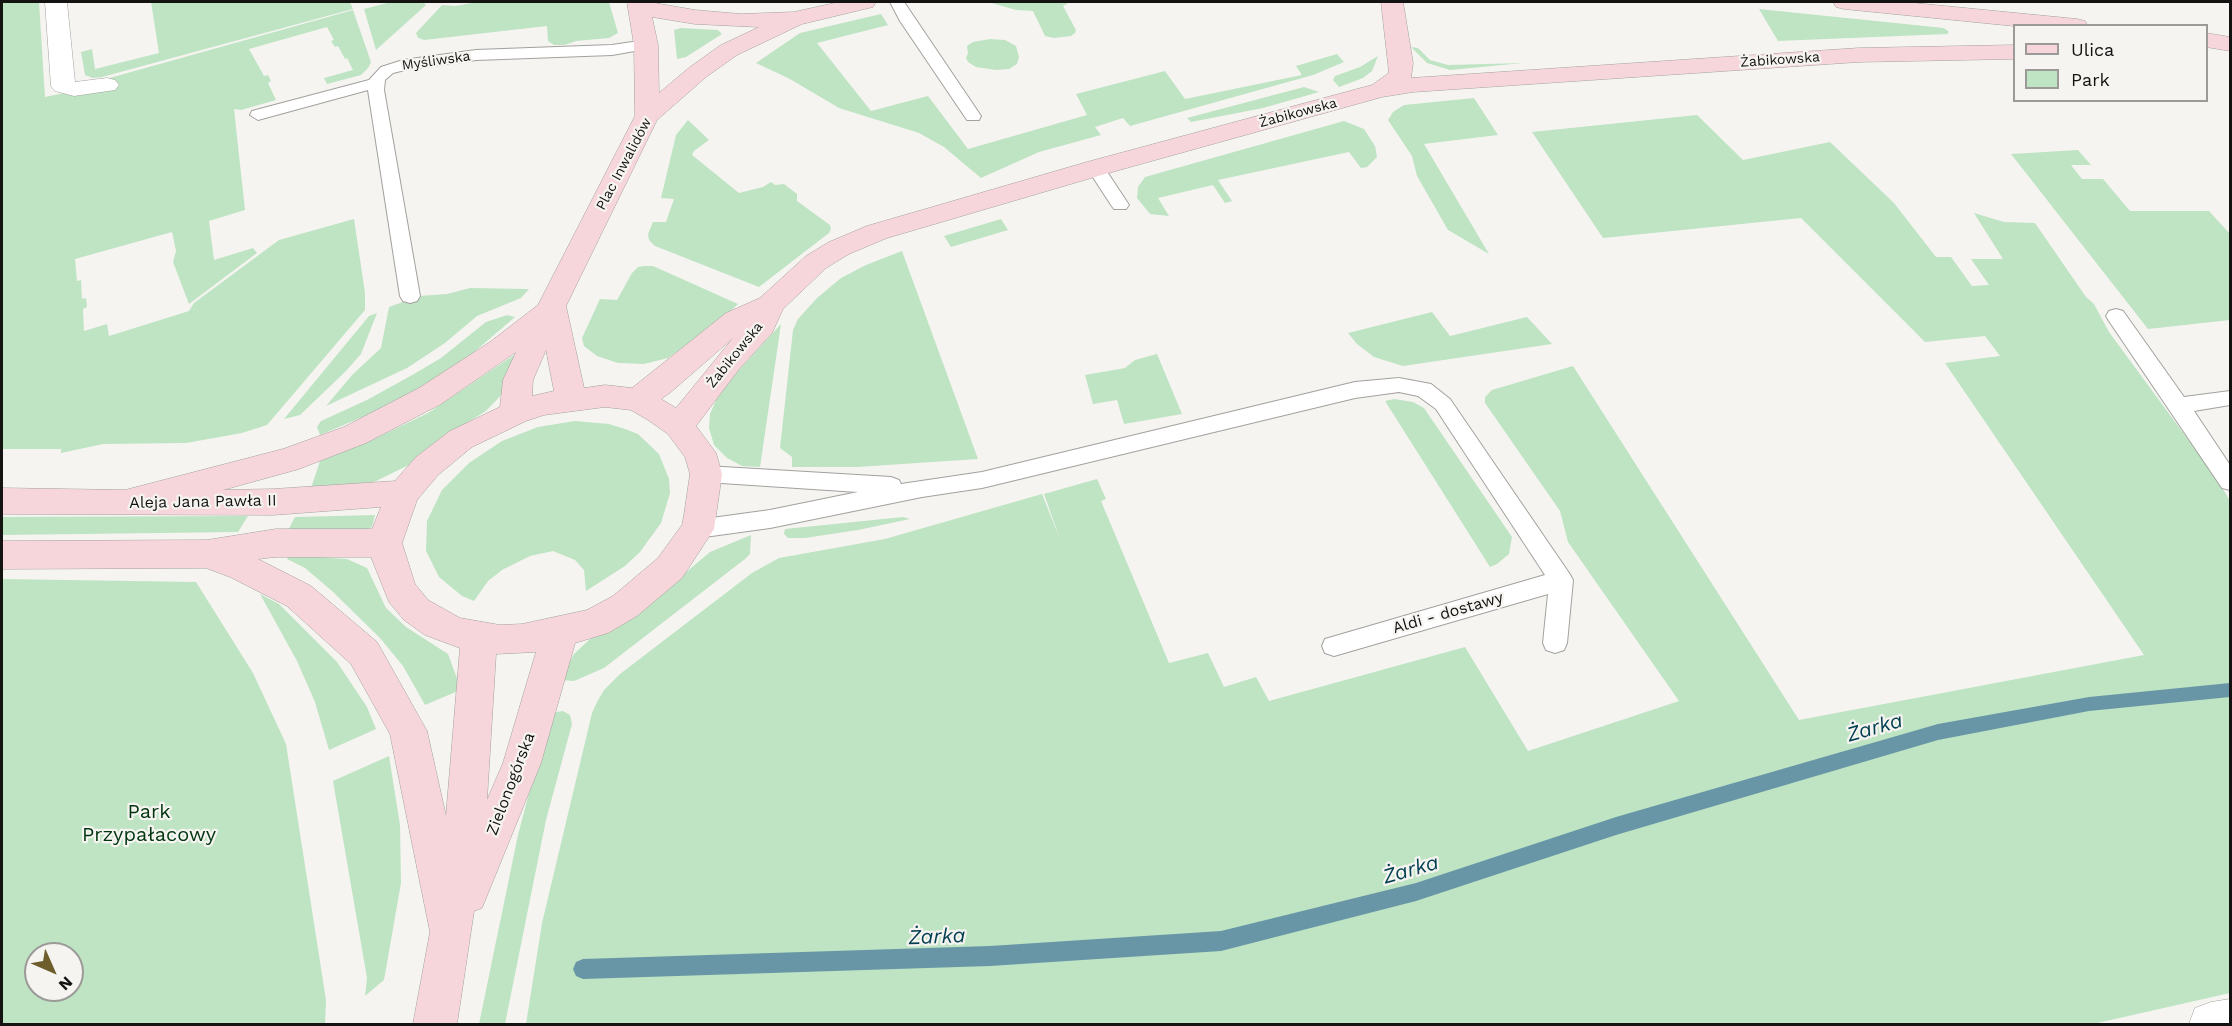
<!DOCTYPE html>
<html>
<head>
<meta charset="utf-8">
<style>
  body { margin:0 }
  #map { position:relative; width:2232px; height:1026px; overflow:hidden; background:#f6f4f1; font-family:"Work Sans",sans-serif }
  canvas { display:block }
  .frame { position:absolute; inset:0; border:3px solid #141312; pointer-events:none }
  .legend { position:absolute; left:2013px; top:24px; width:195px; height:78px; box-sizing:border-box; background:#f6f4f1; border:2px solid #9c9a98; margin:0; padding:8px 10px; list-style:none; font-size:18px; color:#141312 }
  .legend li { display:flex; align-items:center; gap:12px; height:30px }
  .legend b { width:30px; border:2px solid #9c9a98 }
  .north { position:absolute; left:24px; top:942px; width:60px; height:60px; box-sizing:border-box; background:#f6f4f1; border:2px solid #9c9a98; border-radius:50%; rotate:135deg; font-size:16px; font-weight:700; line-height:24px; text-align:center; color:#141312 }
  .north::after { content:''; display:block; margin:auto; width:21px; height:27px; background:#6d5e2b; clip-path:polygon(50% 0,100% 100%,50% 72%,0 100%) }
</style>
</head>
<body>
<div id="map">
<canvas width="2232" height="1026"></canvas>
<div class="frame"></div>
<ul class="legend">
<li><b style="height:8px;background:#f6d6da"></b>Ulica</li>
<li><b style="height:16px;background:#bee4c3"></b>Park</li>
</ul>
<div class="north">N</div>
</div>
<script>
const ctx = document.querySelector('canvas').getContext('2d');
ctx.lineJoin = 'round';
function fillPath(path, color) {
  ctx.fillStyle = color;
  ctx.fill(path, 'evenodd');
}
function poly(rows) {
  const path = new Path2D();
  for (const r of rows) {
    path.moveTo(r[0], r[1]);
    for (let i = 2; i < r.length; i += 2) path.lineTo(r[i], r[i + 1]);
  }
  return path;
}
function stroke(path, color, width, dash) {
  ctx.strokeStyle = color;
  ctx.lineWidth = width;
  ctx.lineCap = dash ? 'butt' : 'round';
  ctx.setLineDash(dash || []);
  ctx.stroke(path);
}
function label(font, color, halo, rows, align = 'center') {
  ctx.font = font + ' "Work Sans",sans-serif';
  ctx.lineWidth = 4.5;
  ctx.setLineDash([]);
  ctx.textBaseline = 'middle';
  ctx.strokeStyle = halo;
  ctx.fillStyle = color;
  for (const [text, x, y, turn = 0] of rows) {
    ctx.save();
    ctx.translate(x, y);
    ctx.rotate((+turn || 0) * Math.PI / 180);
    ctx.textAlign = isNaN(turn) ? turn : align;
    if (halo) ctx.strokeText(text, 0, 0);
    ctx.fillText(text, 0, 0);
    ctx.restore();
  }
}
fillPath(poly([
  [2,2,39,2,45,97,74,91,106,79,353,10,371,62,368,68,361,75,327,84,324,78,353,70,347,58,345,59,338,46,335,47,331,41,334,40,327,27,249,49,264,76,268,75,271,81,268,83,276,100,241,110,234,109,245,210,209,221,214,260,253,248,257,253,189,304,173,262,176,251,172,232,75,259,77,281,81,280,82,299,86,298,87,307,83,309,84,331,107,324,109,336,189,311,194,303,279,240,354,219,365,293,365,310,267,425,242,433,186,443,103,444,61,453,61,449,2,449],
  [151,2,350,2,353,9,102,77,93,78,85,75,81,52,92,49,95,69,159,53],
  [391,2,423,2,426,5,376,50,364,9],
  [478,2,609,2,618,33,609,38,576,41,565,45,554,45,548,41,547,26,424,40,418,38,416,33,442,5,455,6],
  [988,2,1070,2,1063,6,1076,30,1075,33,1071,36,1054,38,1045,36,1033,11,1016,10],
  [1759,9,1944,28,1949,32,1947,34,1778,41],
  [881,14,888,25,817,43,871,111,928,96,968,149,1087,115,1076,94,1165,71,1185,99,1302,75,1296,66,1337,54,1344,62,1313,75,1130,126,1123,118,1095,127,1101,135,1039,152,981,178,944,147,919,133,839,108,790,79,756,63,800,33],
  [681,28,718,30,722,34,686,57,677,59,674,30],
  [990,39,1005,40,1016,46,1019,57,1017,64,1009,69,996,70,976,67,968,62,966,58,968,53,967,46,973,42],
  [1411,47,1418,48,1430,60,1448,65,1523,63,1450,70,1427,63],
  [1378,56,1372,71,1363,78,1339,87,1333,80,1335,76,1360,67],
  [1304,87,1319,92,1263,108,1191,122,1187,118],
  [1474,98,1498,135,1424,144,1489,254,1448,230,1417,176,1412,156,1388,120,1393,112,1404,105],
  [1697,115,1743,160,1830,142,1894,203,1936,257,1951,257,1972,286,1989,285,1971,259,2003,259,1974,213,2004,222,2035,223,2086,297,2094,304,2109,332,2217,479,2230,501,2230,993,2093,1024,526,1024,542,923,592,713,597,702,604,690,620,674,752,573,779,558,885,539,1042,494,1060,539,1044,494,1097,479,1106,499,1101,501,1169,663,1208,653,1224,687,1256,677,1269,701,1465,647,1528,751,1679,701,1568,542,1560,511,1485,403,1485,397,1492,390,1573,366,1799,720,2144,655,1945,363,2000,356,1985,336,1925,342,1801,218,1603,238,1532,132],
  [688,120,709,140,694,151,692,155,739,193,763,187,771,182,775,185,784,184,797,194,797,201,830,225,831,229,829,233,759,287,655,246,649,240,648,234,653,222,666,222,674,199,661,198,676,135],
  [1344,121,1364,129,1375,146,1377,157,1367,167,1361,168,1349,152,1218,180,1232,201,1225,203,1213,185,1158,198,1169,216,1150,214,1137,198,1138,187,1145,177],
  [2078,150,2091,165,2071,165,2082,179,2103,179,2130,211,2209,211,2230,234,2230,320,2148,329,2011,154],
  [1001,219,1008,230,951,247,944,236],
  [902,251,978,459,857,467,792,467,792,457,780,448,793,330,798,319,817,298,841,278,866,265],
  [644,266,653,266,738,304,719,322,668,358,644,364,618,363,597,356,584,346,582,338,600,299,617,300,632,273,638,267],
  [470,288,529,289,521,298,477,316,445,343,407,368,326,406,353,374,381,348,389,307,419,296,447,294],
  [1432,312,1450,336,1527,317,1552,344,1403,366,1374,357,1357,344,1348,333],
  [377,313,361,354,345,372,300,415,284,419,369,316],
  [507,315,515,317,473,353,436,380,372,413,320,435,317,427,321,421,367,400,414,374,441,358,486,322],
  [781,324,760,467,742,466,727,458,714,445,709,428,710,414,717,398,729,381],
  [1157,354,1182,414,1124,424,1117,400,1093,404,1085,375,1125,368,1135,360],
  [514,355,512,374,505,391,486,411,441,439,417,461,374,482,311,488,320,461,372,440,428,413],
  [1394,399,1413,402,1424,408,1512,537,1509,554,1497,564,1490,567,1385,401],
  [575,421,609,424,625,429,638,434,659,454,669,479,670,493,661,523,640,552,625,566,586,591,584,570,575,560,553,551,530,556,502,570,488,581,474,601,462,596,439,577,426,551,427,521,442,490,469,463,502,441,538,427],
  [375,515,372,527,363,531,287,532,295,517],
  [248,516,238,532,2,535,2,517],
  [903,517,910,519,858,530,805,538,788,538,784,534,785,529],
  [751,535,750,554,745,559,604,668,574,681,560,680,574,654,590,639,639,612,710,552],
  [290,555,347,559,367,568,386,608,406,627,448,654,458,681,458,691,425,705,403,666,380,638,332,591,305,568,287,559],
  [2,579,196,582,253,673,286,744,326,1000,325,1024,2,1024],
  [36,954,72,954,72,990,36,990],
  [260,594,279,604,337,662,367,707,376,729,329,750,315,702,297,661],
  [563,711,570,715,572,724,546,820,505,1024,479,1024,518,835,550,713],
  [389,756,400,825,401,883,384,980,365,996,367,978,333,781]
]), '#bee4c3');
fillPath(poly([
  [2230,683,2230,697,2089,711,1938,740,1616,835,1416,901,1221,951,990,966,583,979,576,976,573,969,576,962,583,959,990,946,1221,931,1416,883,1616,817,1938,724,2089,697,2230,683]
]), '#6896a7');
const lane = poly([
  [890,2,904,2,981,116,979,120,967,120,900,21,890,2],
  [646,40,652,42,654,45,652,48,612,55,476,60,405,70,393,73,385,80,384,90,420,296,417,301,410,303,403,301,400,296,368,90,258,120,250,115,252,111,369,80,381,67,403,60,476,50,612,45,646,40],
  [1096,163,1102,164,1129,205,1126,209,1114,209,1111,205,1087,168,1090,164,1096,163],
  [2116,309,2123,311,2184,397,2230,391,2230,405,2194,411,2230,465,2230,490,2222,488,2109,321,2106,316,2109,311,2116,309],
  [1399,378,1431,384,1450,399,1569,573,1573,580,1567,643,1564,650,1555,653,1546,650,1543,643,1548,594,1334,656,1325,653,1322,646,1325,639,1545,575,1436,409,1418,396,1399,392,1355,398,982,488,922,497,770,528,697,538,689,535,686,529,689,523,697,520,770,510,858,492,706,482,698,480,695,474,698,468,706,466,891,477,899,480,901,484,982,472,1355,382,1399,378]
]);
const street = poly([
  [45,2,67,2,75,82,107,78,115,80,119,85,115,90,74,96,55,91,51,86,45,2],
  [2230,999,2230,1024,2189,1024,2195,1008,2211,1002,2230,999]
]);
const secondary = poly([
  [627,2,649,2,695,10,741,14,794,12,839,2,876,2,873,7,802,24,737,55,706,77,657,120,566,306,584,388,605,385,632,388,726,313,760,298,806,256,829,242,867,226,1087,162,1372,85,1389,73,1381,2,1403,2,1413,63,1411,78,1859,48,2014,45,2014,59,1859,62,1413,92,1382,97,1105,174,887,238,849,254,826,268,783,309,772,333,740,368,696,426,716,453,722,474,714,529,682,578,637,616,608,633,575,643,541,763,482,908,474,911,457,1024,413,1024,430,932,390,734,351,664,287,606,230,577,206,568,2,569,2,541,207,540,276,529,372,529,381,507,273,515,2,514,2,488,125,490,283,449,344,427,419,388,490,342,538,305,635,116,634,45,627,2],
  [652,17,695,24,759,27,721,45,690,67,659,93,658,45,652,17],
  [733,338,676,408,661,399,671,392,733,338],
  [546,350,554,391,532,396,533,380,546,350],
  [516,352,503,380,500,407,450,431,416,457,395,481,273,489,223,490,299,469,366,443,441,404,516,352],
  [605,407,631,410,648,420,668,434,685,457,690,474,684,515,682,525,658,558,613,596,587,610,522,624,500,625,460,618,428,600,415,584,402,543,417,500,438,475,472,447,526,421,544,415,605,407],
  [276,557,371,557,389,602,404,620,425,635,460,648,446,816,427,731,377,642,311,586,258,559,276,557],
  [536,652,503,763,487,800,496,654,536,652],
  [1833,2,1904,2,2077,19,2085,21,2088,26,2014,26,1844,9,1836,7,1833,2],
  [2206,33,2230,37,2230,51,2206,47,2206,33]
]);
stroke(lane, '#a3a19e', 2);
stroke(street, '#a3a19e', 1);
stroke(secondary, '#a3a19e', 1);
fillPath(lane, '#fff');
fillPath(street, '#fff');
fillPath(secondary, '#f6d6da');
label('14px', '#141312', '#f6f4f1', [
  ["Żabikowska",1780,60,-4],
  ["Myśliwska",436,61,-8],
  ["Żabikowska",1298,113,-15],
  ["Plac Inwalidów",624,164,-62],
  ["Żabikowska",735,355,-51]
]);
label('16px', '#141312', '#f6f4f1', [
  ["Aleja Jana Pawła II",203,502,-1],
  ["Aldi - dostawy",1448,613,-16],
  ["Zielonogórska",511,784,-69]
]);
label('20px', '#003510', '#f6f4f1', [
  ["Park",149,812],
  ["Przypałacowy",149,835]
]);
label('italic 21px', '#023f51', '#f6f4f1', [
  ["Żarka",1875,728,-16],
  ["Żarka",1411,870,-16],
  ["Żarka",937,937,-2]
]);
</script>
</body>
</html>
